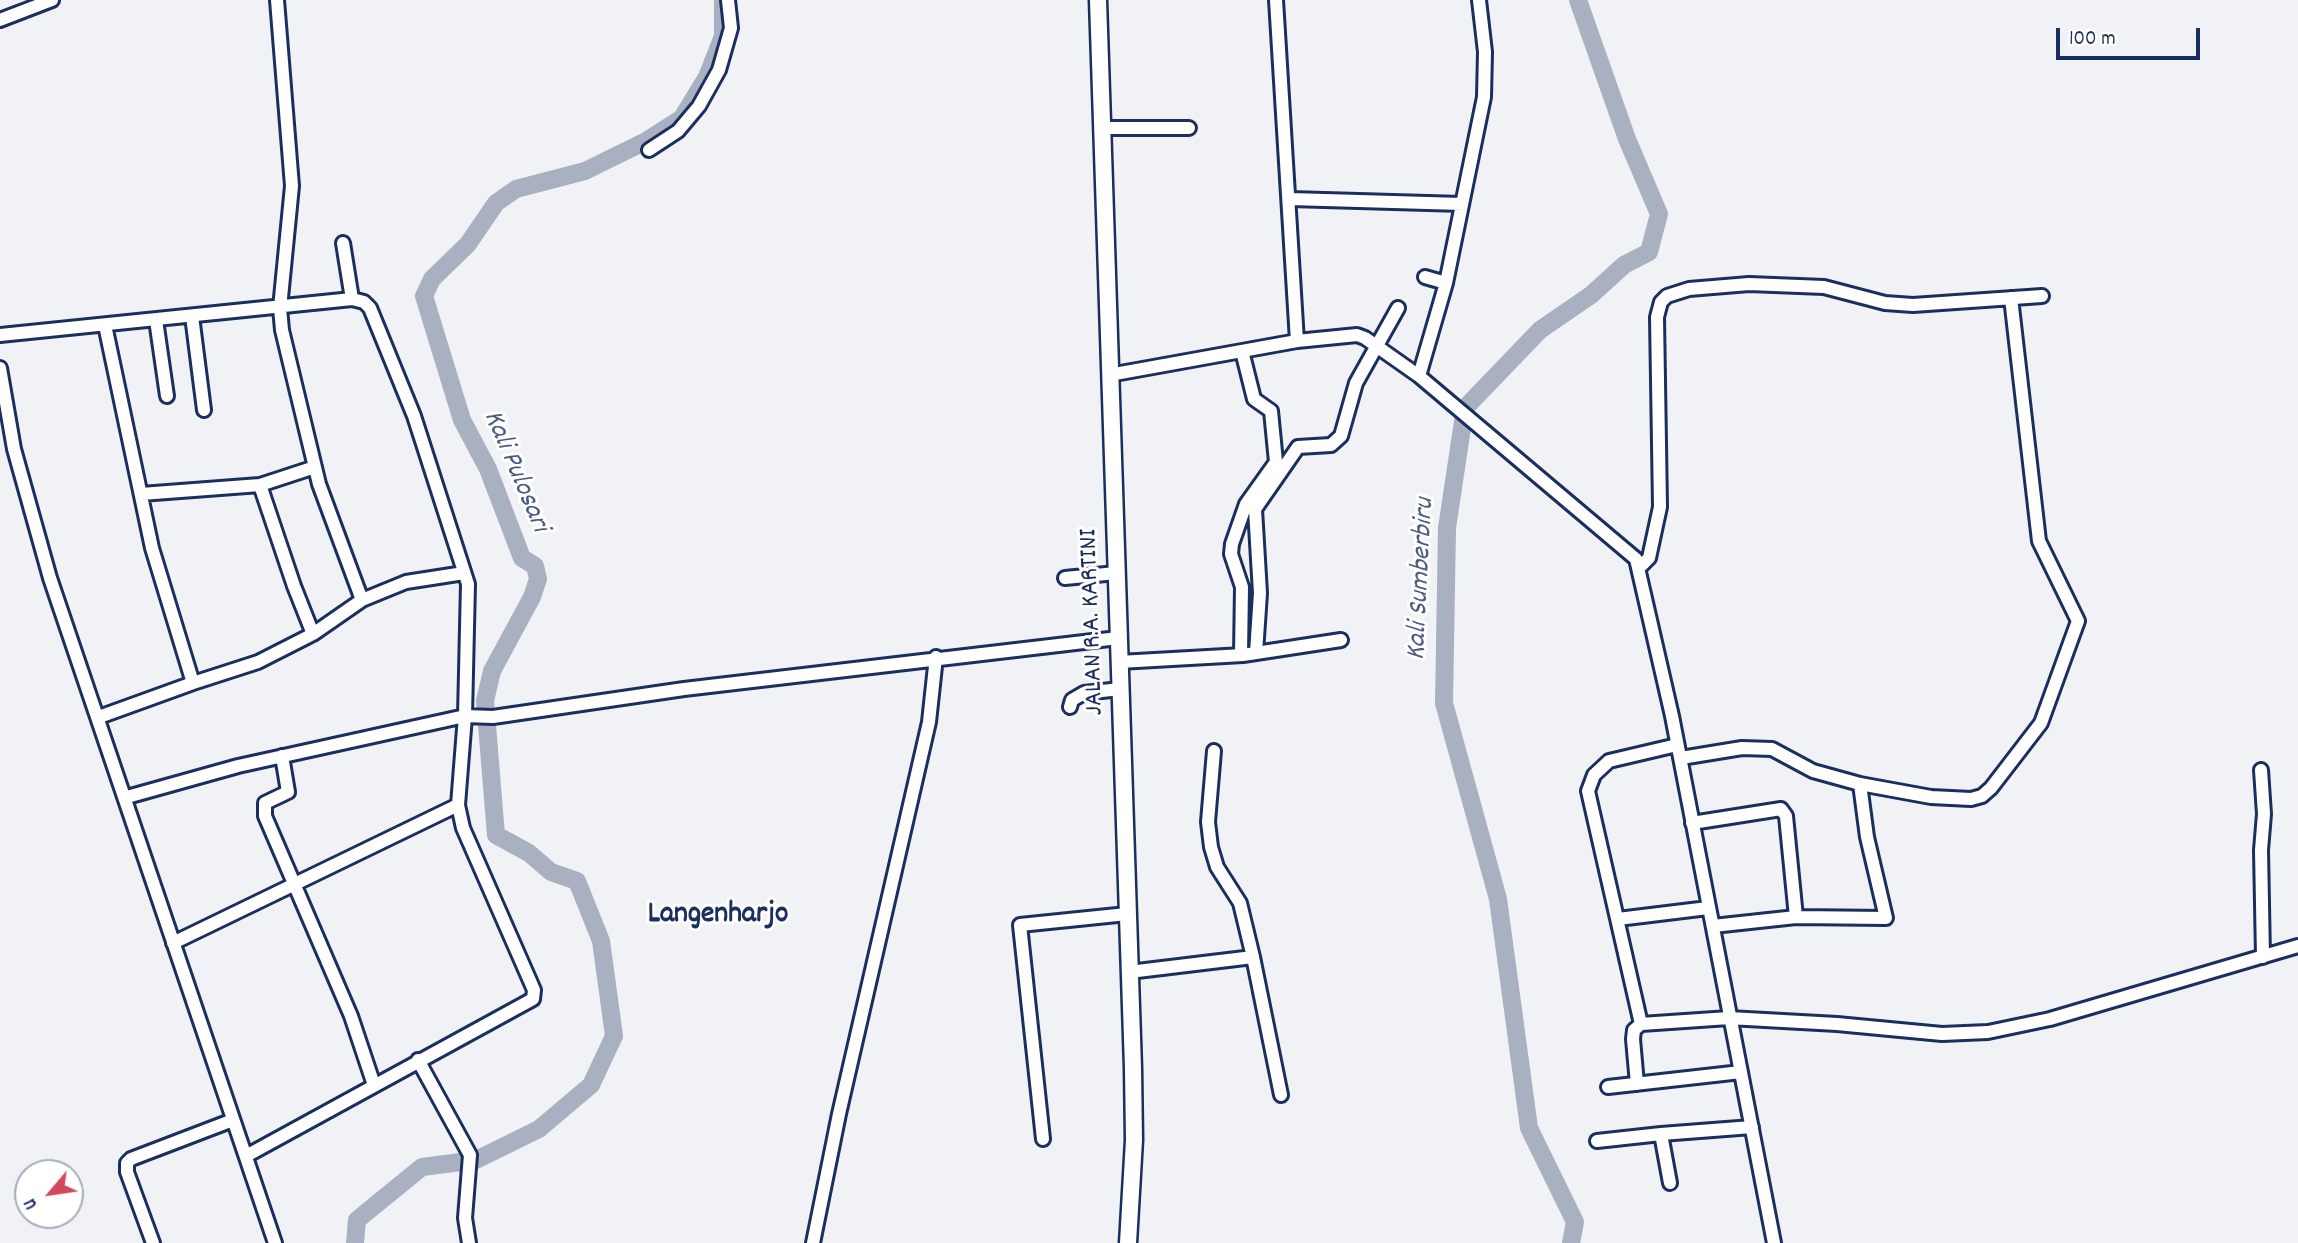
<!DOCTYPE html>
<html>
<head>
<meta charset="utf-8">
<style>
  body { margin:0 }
  #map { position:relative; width:2298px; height:1243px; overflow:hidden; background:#f1f2f5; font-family:Dekko,sans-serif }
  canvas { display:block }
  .north { position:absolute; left:14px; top:1159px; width:70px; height:70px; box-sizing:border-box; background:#fff; border:2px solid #a4acbf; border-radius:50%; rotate:241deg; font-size:19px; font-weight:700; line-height:28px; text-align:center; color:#1b2f5e }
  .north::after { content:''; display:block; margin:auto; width:24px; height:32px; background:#d1495b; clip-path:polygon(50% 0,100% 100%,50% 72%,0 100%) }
  .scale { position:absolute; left:2056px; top:28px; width:144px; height:32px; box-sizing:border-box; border:4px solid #1b2f5e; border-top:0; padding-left:9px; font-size:21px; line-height:24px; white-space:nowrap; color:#1b2f5e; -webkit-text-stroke:5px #fff; paint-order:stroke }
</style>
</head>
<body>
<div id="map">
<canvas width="2298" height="1243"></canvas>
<div class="north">U</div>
<div class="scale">100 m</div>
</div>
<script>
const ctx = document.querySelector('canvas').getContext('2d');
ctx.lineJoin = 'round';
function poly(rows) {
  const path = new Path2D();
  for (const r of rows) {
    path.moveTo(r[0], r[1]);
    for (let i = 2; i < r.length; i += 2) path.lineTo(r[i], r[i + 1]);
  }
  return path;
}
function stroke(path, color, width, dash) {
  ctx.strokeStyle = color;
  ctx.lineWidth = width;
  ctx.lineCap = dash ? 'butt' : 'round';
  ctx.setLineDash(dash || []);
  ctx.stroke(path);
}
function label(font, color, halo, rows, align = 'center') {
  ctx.font = font + ' Dekko,sans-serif';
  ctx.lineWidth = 6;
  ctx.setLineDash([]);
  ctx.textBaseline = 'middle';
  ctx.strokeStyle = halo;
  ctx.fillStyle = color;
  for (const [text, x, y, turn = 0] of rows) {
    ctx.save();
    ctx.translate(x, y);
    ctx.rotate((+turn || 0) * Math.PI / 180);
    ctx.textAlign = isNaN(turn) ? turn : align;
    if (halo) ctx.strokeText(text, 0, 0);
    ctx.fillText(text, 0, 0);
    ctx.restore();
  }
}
stroke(poly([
  [355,1243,357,1220,422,1167,476,1160,539,1129,591,1085,614,1036,601,941,577,881,551,872,529,853,496,835,485,701,492,671,532,597,538,579,535,566,522,558,488,469,462,420,424,296,432,279,468,244,496,203,516,189,585,171,646,141,682,118,707,77,723,36,723,0],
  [1571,1243,1575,1222,1529,1128,1498,899,1444,703,1447,528,1465,408,1540,330,1591,295,1624,265,1649,252,1659,214,1627,139,1578,0]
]), '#a8b0c2', 18);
const street = poly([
  [277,0,292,186,280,308,282,330,319,484,362,600,313,634],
  [1276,0,1297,341],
  [0,20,52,0],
  [1102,128,1189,128],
  [649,150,678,131,699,106,719,70,731,28,728,0],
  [1290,199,1462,204],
  [343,243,352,299],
  [1425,277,1446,283],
  [192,316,204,410],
  [156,320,167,396],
  [0,335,352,299,364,302,370,308,414,416,468,584,465,716,493,717,684,689,1118,638],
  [0,368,14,449,50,578,275,1243],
  [1109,375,1297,341,1357,335,1365,338,1419,376,1636,559,1672,716,1774,1243],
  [1419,376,1446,283,1484,97,1485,52,1479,0],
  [141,494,260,485,315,467],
  [1640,567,1649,558,1660,507,1657,317,1661,302,1667,296,1689,289,1749,284,1824,287,1885,303,1913,305,2042,296],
  [1065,578,1116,573],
  [362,600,406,582,464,573],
  [1256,653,1260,593,1255,509,1298,447,1331,445,1341,436,1356,383,1398,308],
  [1241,655,1242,587,1231,554,1232,544,1246,504,1276,462,1271,411,1254,399,1242,351],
  [1119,662,1243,655,1341,640],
  [193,683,258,662,313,634,294,586,260,485],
  [1070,707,1072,700,1084,693,1120,689],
  [99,717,193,683,152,548,105,325],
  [1677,745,1609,761,1594,775,1588,791,1641,1024,1729,1018,1837,1024,1942,1034,1988,1032,2050,1019,2298,946],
  [282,756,288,792,265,803,265,816,351,1016,374,1085],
  [1681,758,1742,748,1772,749,1813,771,1860,784,1931,797,1971,799,1982,796,1991,788,2041,723,2078,621,2039,541,2011,298],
  [2261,770,2264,814,2261,850,2263,957],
  [127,797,238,766,465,716,458,805,463,828,534,990,533,999,246,1156],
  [1692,823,1781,809,1786,816,1796,917],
  [1618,919,1708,908],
  [1713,926,1796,917,1886,918,1867,837,1860,784],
  [173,943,458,805],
  [1253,957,1281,1095],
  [1129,972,1253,957,1240,903,1217,867,1211,847,1208,822,1214,751],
  [418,1060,470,1155,465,1218,469,1243],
  [1637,1084,1633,1039,1634,1030,1641,1024],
  [1608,1087,1741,1072],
  [1043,1139,1020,925,1127,914],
  [1597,1141,1661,1134],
  [1670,1183,1661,1134,1752,1127],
  [153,1243,127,1172,127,1163,131,1159,233,1120],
  [813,1243,839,1114,929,722,936,657]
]);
const secondary = poly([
  [1098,0,1133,1068,1134,1140,1128,1243]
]);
stroke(street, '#1b2f5e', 18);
stroke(secondary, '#1b2f5e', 21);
stroke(street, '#fff', 12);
stroke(secondary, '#fff', 16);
label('26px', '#1b2f5e', '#fff', [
  ["JALAN R.A. KARTINI",1094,622,-92]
]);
label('italic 28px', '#4c5c81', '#fff', [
  ["Kali Pulosari",514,472,67],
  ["Kali Sumberbiru",1423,579,-87]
]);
label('bold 30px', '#1b2f5e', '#fff', [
  ["Langenharjo",718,917]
]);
</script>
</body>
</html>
